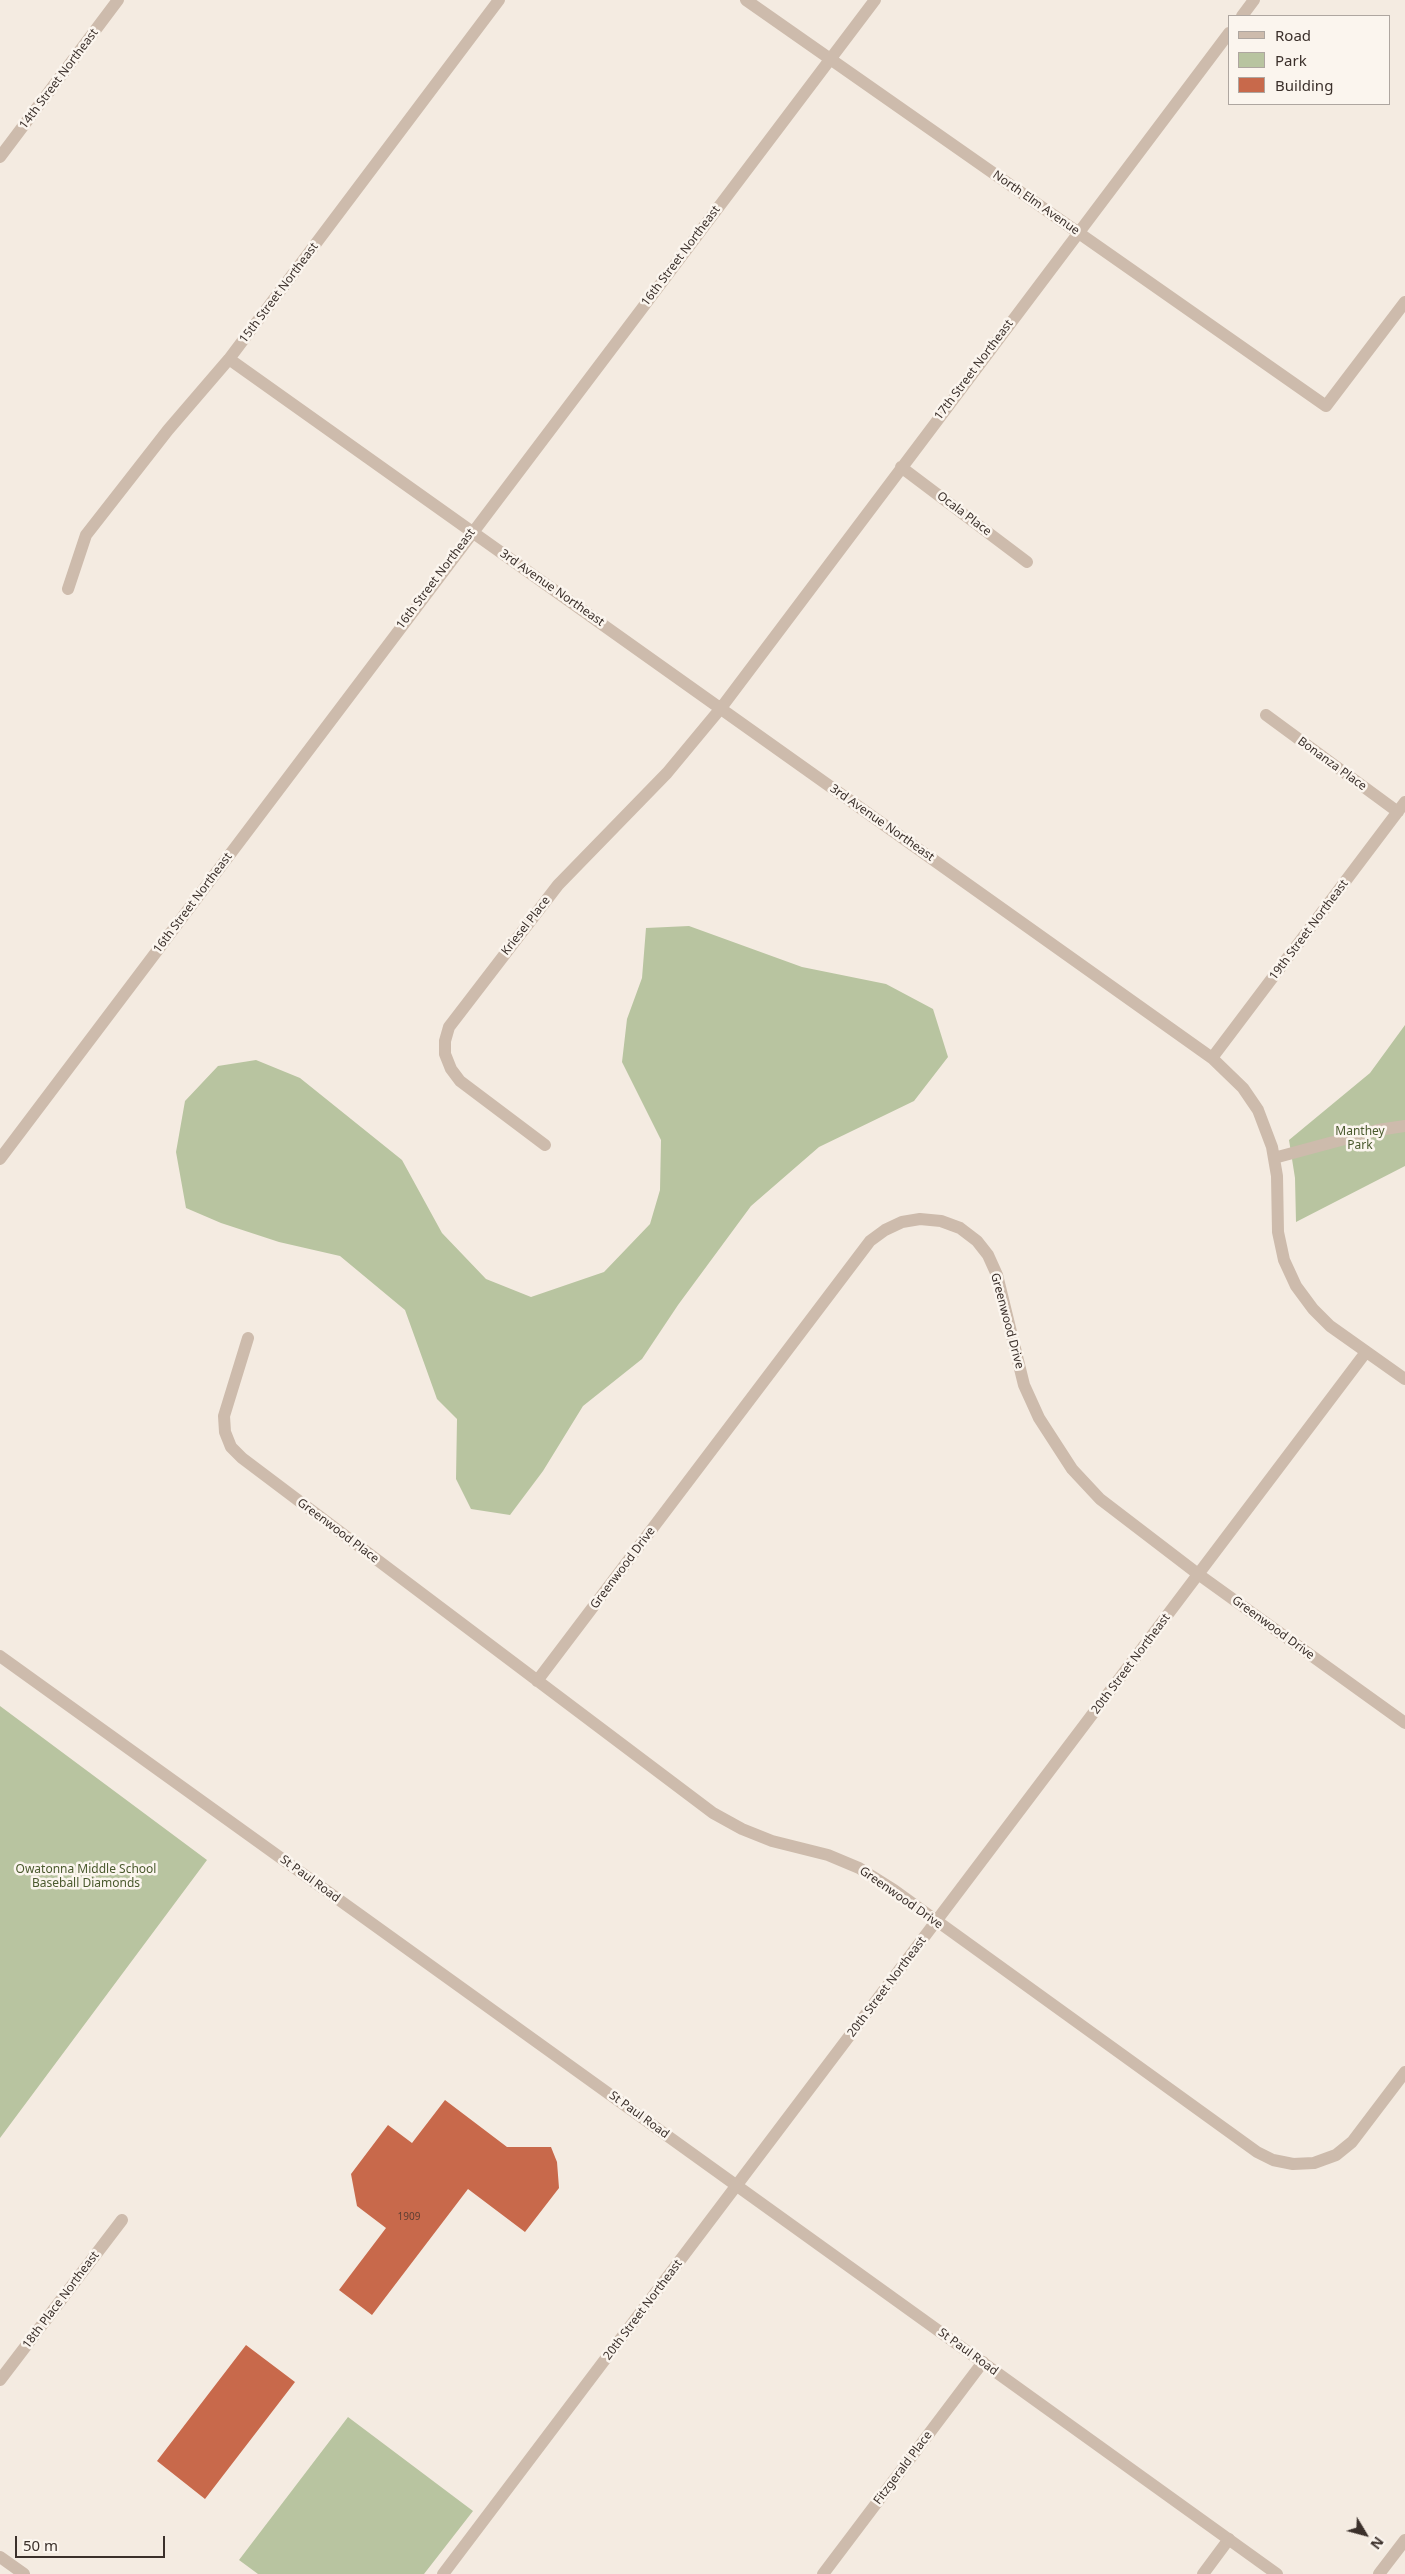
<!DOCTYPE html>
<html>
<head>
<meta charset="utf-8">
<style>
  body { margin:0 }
  #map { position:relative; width:1405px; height:2574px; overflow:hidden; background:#f4ebe1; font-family:"Noto Sans",sans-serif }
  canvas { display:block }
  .legend { position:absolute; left:1228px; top:15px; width:162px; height:90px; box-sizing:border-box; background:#fbf5ee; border:1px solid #aea6a0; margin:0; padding:6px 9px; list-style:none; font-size:15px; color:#3b302b }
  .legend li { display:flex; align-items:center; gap:10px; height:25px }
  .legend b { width:25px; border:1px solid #aea6a0 }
  .north { position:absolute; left:1340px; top:2509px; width:50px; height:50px; -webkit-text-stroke:4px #fbf5ee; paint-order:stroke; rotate:127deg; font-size:14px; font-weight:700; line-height:20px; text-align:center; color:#3b302b }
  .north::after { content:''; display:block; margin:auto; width:18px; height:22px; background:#3b302b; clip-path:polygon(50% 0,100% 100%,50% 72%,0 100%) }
  .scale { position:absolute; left:15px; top:2536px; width:150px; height:22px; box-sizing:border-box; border:2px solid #3b302b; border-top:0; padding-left:6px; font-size:15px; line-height:18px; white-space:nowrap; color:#3b302b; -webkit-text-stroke:4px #fbf5ee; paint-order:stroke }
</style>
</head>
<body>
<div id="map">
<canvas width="1405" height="2574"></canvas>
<ul class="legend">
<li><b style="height:6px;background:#cdbbac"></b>Road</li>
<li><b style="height:14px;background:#b8c4a0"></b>Park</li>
<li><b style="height:14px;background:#c8694b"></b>Building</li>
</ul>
<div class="north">N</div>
<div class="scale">50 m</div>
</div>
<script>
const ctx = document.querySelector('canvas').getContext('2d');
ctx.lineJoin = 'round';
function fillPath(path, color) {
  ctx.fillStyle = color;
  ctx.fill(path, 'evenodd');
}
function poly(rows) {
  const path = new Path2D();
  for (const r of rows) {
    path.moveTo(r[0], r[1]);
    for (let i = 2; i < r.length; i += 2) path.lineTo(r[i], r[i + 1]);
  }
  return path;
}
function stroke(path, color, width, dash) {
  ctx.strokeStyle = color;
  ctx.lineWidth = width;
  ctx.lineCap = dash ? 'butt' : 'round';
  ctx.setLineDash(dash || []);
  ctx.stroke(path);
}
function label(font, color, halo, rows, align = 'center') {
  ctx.font = font + ' "Noto Sans",sans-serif';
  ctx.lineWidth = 5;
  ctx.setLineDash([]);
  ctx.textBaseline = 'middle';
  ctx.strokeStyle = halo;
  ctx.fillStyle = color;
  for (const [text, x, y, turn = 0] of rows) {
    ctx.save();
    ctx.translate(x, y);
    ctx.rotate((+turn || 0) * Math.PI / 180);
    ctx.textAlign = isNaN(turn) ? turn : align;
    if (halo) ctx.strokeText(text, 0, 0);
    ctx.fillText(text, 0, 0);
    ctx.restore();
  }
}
fillPath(poly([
  [689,926,802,967,886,984,933,1009,948,1057,914,1101,819,1147,751,1206,678,1305,642,1359,583,1406,543,1471,510,1515,471,1509,456,1479,457,1419,437,1399,405,1310,340,1256,279,1242,221,1223,186,1208,176,1152,185,1101,218,1066,256,1060,300,1078,402,1160,442,1233,486,1279,531,1297,604,1272,650,1224,660,1190,661,1140,622,1062,627,1019,642,978,646,928],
  [1405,1025,1405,1166,1296,1222,1295,1178,1289,1140,1370,1073],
  [0,1706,207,1860,0,2138],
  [348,2417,473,2511,424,2574,258,2574,239,2560]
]), '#b8c4a0');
fillPath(poly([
  [445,2100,507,2147,551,2147,557,2162,559,2188,525,2232,468,2189,372,2315,339,2290,386,2228,357,2206,351,2174,388,2125,412,2143],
  [246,2345,295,2382,205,2499,157,2461]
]), '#c8694b');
stroke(poly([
  [746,0,1326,406,1405,302],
  [1242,16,1254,0],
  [229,359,1212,1058,1243,1088,1258,1110,1272,1147,1277,1176,1278,1232,1284,1260,1296,1286,1313,1309,1330,1326,1405,1379],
  [901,467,1027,562],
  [68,589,86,535,168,430,229,359,499,0],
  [1266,715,1398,812],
  [1212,1058,1405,802],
  [545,1145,460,1081,451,1069,445,1054,445,1041,449,1027,558,885,667,773,721,708,1229,33],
  [1274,1158,1378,1130,1405,1126],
  [0,1159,875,0],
  [248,1338,224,1416,225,1432,231,1447,242,1458,713,1813,742,1829,772,1841,828,1855,859,1868,894,1890,1257,2152,1273,2160,1293,2164,1314,2163,1336,2155,1352,2142,1405,2072],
  [537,1681,870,1241,885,1230,902,1222,920,1219,941,1221,960,1228,977,1241,988,1255,997,1275,1024,1385,1039,1418,1072,1469,1100,1499,1198,1574,1405,1723],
  [0,2380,122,2220],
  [0,2557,24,2574],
  [443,2574,1366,1352],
  [823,2574,983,2362],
  [1203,2574,1229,2539],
  [1379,2574,1405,2540]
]), '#cdbbac', 12);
stroke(poly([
  [0,157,118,0],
  [0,1656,1277,2574]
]), '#cdbbac', 12);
label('10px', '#5e3e33', null, [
  ["1909",409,2217]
]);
label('12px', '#3b302b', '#fbf5ee', [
  ["14th Street Northeast",59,79,-53],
  ["North Elm Avenue",1036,203,35],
  ["16th Street Northeast",681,256,-53],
  ["15th Street Northeast",279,293,-53],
  ["17th Street Northeast",974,370,-53],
  ["Ocala Place",964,514,37],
  ["16th Street Northeast",436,579,-53],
  ["3rd Avenue Northeast",552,588,35],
  ["Bonanza Place",1332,764,36],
  ["3rd Avenue Northeast",882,823,35],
  ["16th Street Northeast",193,903,-53],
  ["Kriesel Place",526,926,-52],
  ["19th Street Northeast",1309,930,-53],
  ["Greenwood Drive",1007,1321,75],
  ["Greenwood Place",338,1531,37],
  ["Greenwood Drive",623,1568,-53],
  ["Greenwood Drive",1273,1628,36],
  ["20th Street Northeast",1131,1664,-53],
  ["St Paul Road",310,1879,36],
  ["Greenwood Drive",901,1898,35],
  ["20th Street Northeast",887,1987,-53],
  ["St Paul Road",639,2115,36],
  ["18th Place Northeast",61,2300,-53],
  ["20th Street Northeast",643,2310,-53],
  ["St Paul Road",968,2352,36],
  ["Fitzgerald Place",903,2468,-53]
]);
label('12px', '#4a5a2e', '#fbf5ee', [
  ["Manthey",1360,1132],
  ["Park",1360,1146],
  ["Owatonna Middle School",86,1870],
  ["Baseball Diamonds",86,1884]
]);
</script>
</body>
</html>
